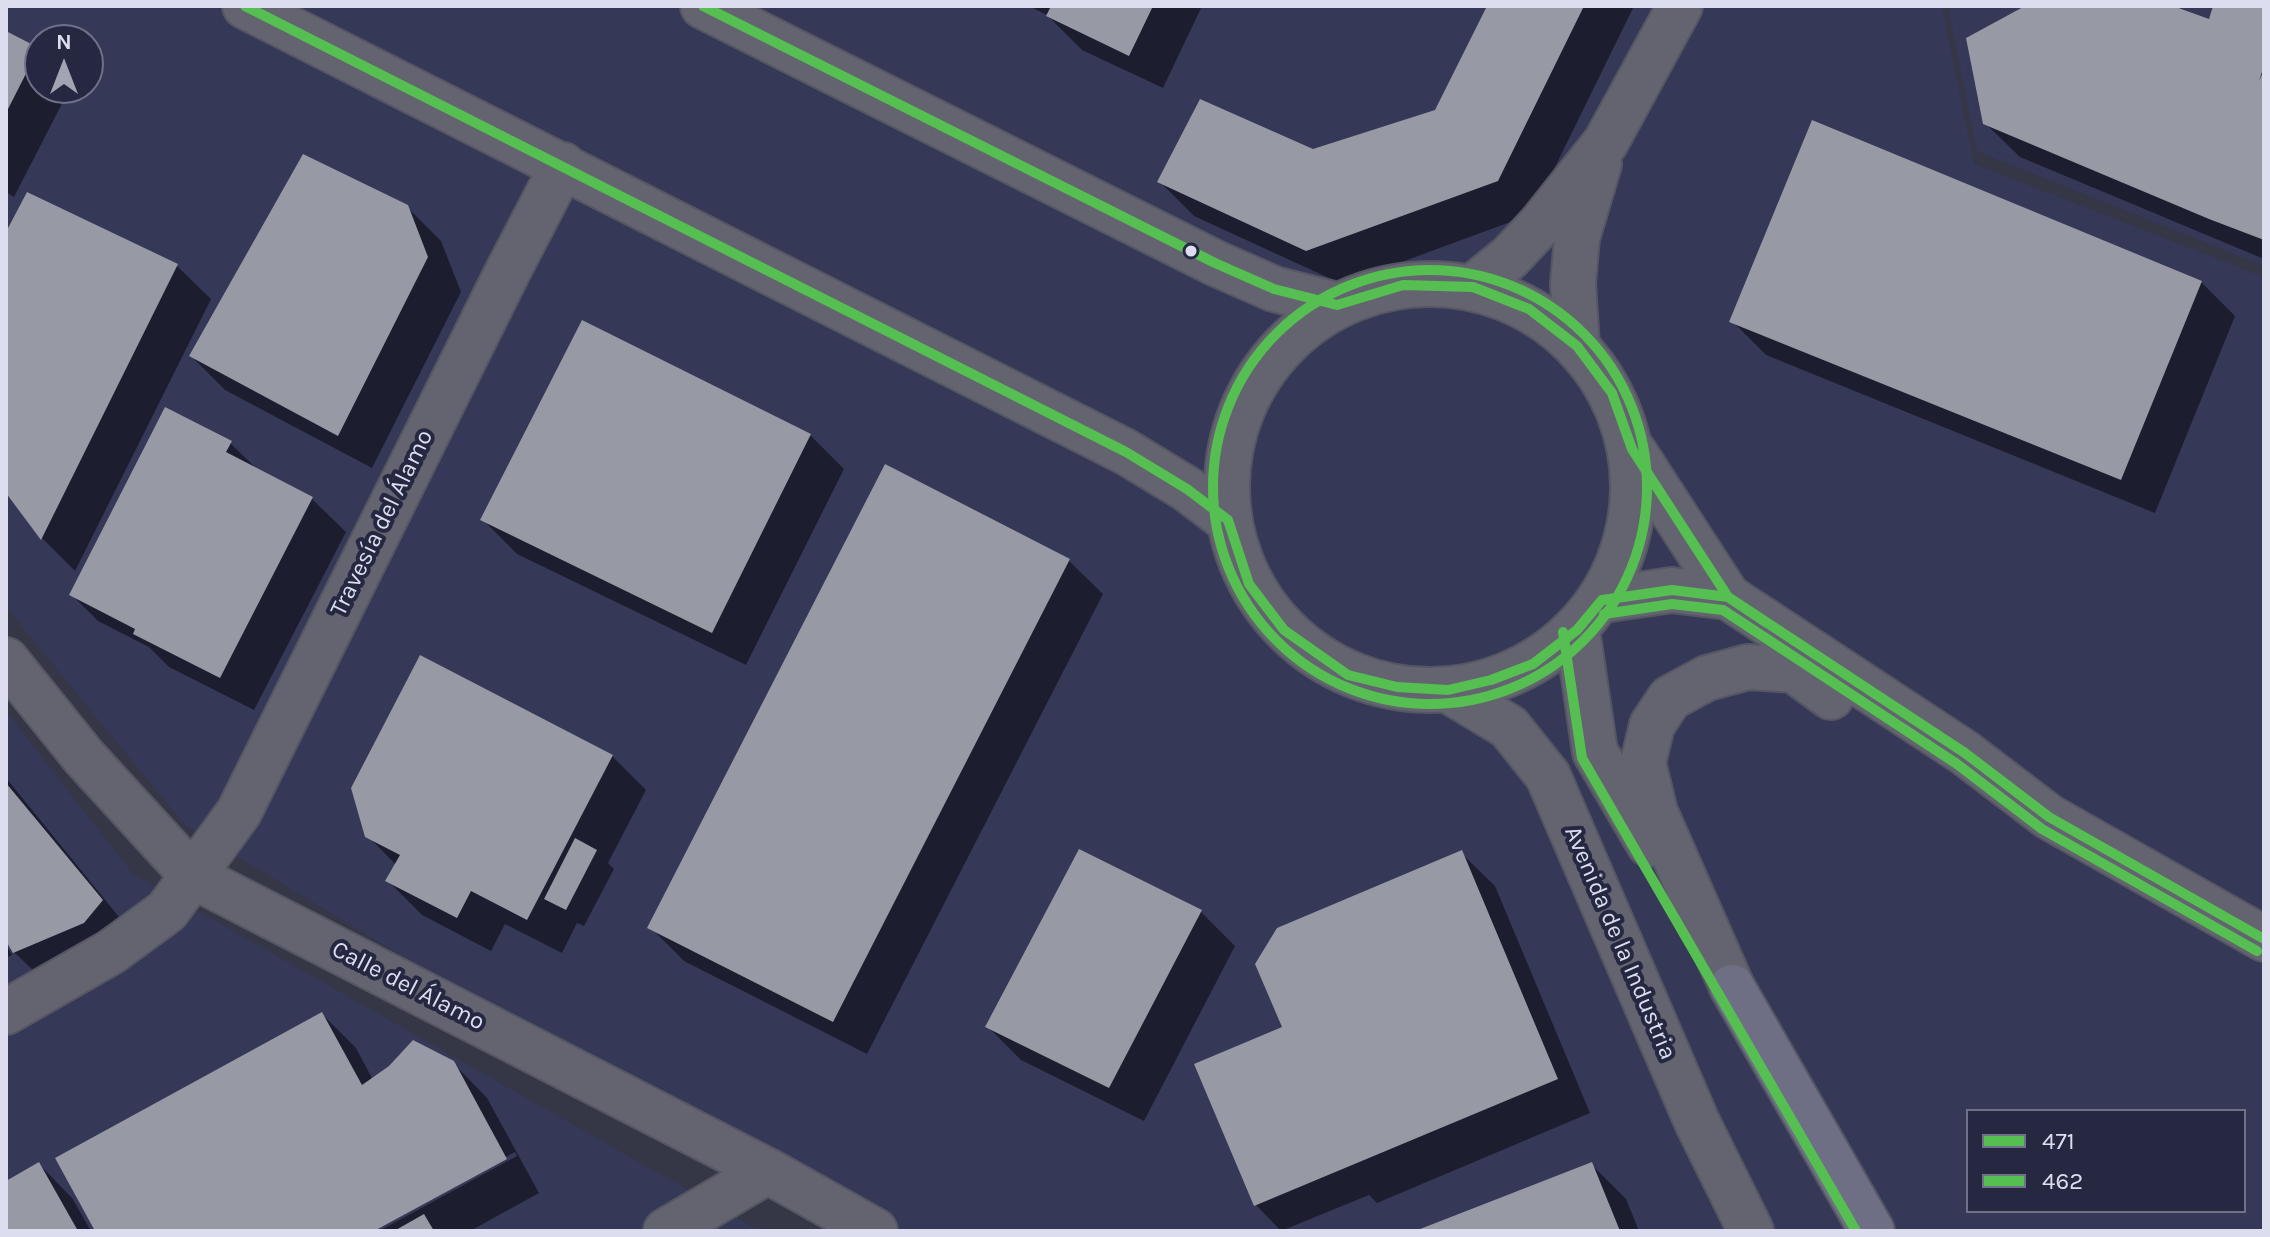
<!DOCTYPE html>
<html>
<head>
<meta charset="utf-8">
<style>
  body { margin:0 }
  #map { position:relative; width:2270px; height:1237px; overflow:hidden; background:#353746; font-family:Karla,sans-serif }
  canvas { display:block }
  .frame { position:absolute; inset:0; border:8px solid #dcdef0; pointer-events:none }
  .legend { position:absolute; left:1966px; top:1109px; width:280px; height:104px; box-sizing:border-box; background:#262842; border:2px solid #6f7188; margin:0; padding:10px 14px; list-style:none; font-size:24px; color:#dcdef0 }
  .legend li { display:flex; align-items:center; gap:16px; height:40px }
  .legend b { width:40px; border:2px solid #6f7188 }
  .north { position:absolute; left:24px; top:24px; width:80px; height:80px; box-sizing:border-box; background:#262842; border:2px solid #6f7188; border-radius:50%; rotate:0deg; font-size:22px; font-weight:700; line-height:32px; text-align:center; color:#dcdef0 }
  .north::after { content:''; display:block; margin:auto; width:28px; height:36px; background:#a2a4b4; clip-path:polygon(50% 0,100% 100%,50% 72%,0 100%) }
</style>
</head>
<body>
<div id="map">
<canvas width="2270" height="1237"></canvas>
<div class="frame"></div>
<ul class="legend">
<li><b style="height:10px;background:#55bf52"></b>471</li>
<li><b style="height:10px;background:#55bf52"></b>462</li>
</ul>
<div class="north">N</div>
</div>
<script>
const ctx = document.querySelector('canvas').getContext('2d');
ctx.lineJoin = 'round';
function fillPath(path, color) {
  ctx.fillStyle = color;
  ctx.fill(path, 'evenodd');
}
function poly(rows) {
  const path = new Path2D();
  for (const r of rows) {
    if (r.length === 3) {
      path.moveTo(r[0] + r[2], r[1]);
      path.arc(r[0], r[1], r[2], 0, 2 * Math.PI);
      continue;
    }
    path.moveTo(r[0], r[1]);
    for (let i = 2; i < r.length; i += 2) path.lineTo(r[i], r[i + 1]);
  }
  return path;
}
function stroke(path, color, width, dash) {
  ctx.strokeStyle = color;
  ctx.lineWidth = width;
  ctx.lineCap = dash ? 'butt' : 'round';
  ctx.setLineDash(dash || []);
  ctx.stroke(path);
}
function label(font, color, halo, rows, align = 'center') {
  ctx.font = font + ' Karla,sans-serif';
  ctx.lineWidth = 8;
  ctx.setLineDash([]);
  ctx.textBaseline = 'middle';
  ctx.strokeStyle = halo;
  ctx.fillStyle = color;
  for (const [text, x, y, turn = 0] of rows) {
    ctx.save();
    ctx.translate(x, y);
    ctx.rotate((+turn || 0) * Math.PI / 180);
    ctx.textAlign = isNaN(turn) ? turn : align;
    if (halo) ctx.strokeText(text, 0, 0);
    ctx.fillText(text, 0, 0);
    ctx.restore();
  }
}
fillPath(poly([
  [6,6,1942,6,1974,164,2264,277,2264,1231,858,1231,185,825,6,607],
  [40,40,88,40,88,88,40,88],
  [1968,1111,2244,1111,2244,1211,1968,1211],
  [1948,6,2264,6,2264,266,1977,151],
  [6,711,133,874,760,1231,6,1231]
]), '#363857');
fillPath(poly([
  [1029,6,1202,6,1163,88,1082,50,1047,15],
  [1489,6,1634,6,1532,214,1342,284,1194,216,1160,182,1313,151,1436,111],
  [2029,6,2167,6,2210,22,2215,6,2264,6,2264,259,2020,157,1985,123],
  [6,33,40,51,40,88,70,88,14,197,6,192],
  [27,195,177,266,211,299,75,571,42,538,6,490,6,237],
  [407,207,441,241,461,292,372,468,225,390,191,356],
  [2201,282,2235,316,2155,513,1766,355,1732,321],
  [810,435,844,469,746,665,517,554,483,520],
  [230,443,257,469,312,499,346,532,254,710,169,667,149,647,98,621,71,594],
  [886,467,1069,561,1103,594,867,1054,684,961,650,927],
  [612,756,646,790,608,863,614,869,584,926,577,923,562,953,505,924,491,951,422,915,388,881,396,865,367,835],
  [6,778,128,928,41,978,14,952,8,941,6,943],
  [1079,852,1201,912,1235,946,1144,1121,1021,1060,987,1026],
  [1461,853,1495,886,1590,1113,1377,1203,1369,1195,1281,1231,1256,1205,1197,1065,1284,1029],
  [6,945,12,955,6,958],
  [322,1014,356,1048,373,1080,453,1063,487,1098,539,1193,470,1231,379,1231,517,1156,515,1152,370,1231,97,1231],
  [39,1164,72,1198,91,1231,6,1231,6,1183],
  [1592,1165,1626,1199,1639,1231,1420,1231]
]), '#0007');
fillPath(poly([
  [1051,6,1153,6,1129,56,1046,16],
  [1487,6,1584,6,1498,181,1306,251,1157,182,1200,99,1313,149,1435,110],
  [2025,6,2173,6,2209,19,2213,6,2264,6,2264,66,2259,81,2264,70,2264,240,2209,219,1983,124,1966,38],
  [6,31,39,48,6,113],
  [1812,120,2202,281,2121,480,1729,322],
  [303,154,408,205,428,257,338,436,189,356],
  [27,192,178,264,41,540,6,493,6,232],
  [582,320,811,434,712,633,480,520],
  [165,407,232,441,226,452,313,497,220,678,133,634,135,629,69,595],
  [885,464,1070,559,833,1022,647,928],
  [420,655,613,755,527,920,471,891,457,918,385,881,400,855,365,837,351,788],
  [6,783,103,900,84,923,13,953,6,941],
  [575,838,597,850,566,910,544,899],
  [1079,849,1202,910,1109,1088,985,1027],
  [1462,850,1558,1079,1254,1206,1194,1064,1282,1027,1255,964,1277,928],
  [322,1012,362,1085,389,1066,413,1040,454,1061,507,1159,374,1231,95,1231,55,1158],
  [39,1162,78,1231,6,1231,6,1181],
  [1592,1162,1620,1231,1415,1231],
  [424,1214,434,1231,394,1231]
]), '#9799a5');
const minor = poly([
  [245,6,1126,452,1187,489,1228,520],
  [703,6,1215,263,1274,289,1337,305],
  [1430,487,203],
  [1473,287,1510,257,1541,224,1606,142,1680,6],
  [1577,346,1573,283,1577,238,1599,164],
  [1634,452,1728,597,1965,753,2049,817,2264,939],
  [1602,600,1672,590,1728,597],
  [1577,630,1595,752,1649,844],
  [6,660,84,757,193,876,768,1171,875,1231],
  [1448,690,1509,727,1548,776,1697,1122,1751,1231],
  [1732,987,1655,812,1643,763,1652,725,1670,698,1707,678,1748,667,1794,670,1831,697],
  [6,1012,111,952,167,911,239,812,507,273,563,165],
  [666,1231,768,1171]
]);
const highway = poly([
  [1732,987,1872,1231]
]);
stroke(minor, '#545663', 48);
stroke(highway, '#545663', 48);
stroke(minor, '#63646f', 44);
stroke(highway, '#6e6f84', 44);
stroke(poly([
  [245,6,1126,452,1187,489,1228,520,1249,584,1284,630,1348,675,1397,687,1448,690,1491,680,1533,664,1577,630,1602,600,1672,590,1728,597,1965,753,2049,817,2264,939],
  [703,6,1215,263,1274,289,1337,305,1403,285,1473,287,1529,309,1577,346,1612,393,1632,449,1728,597,1767,623]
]), '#55bf52', 10);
stroke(poly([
  [1430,487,217],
  [1604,614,1672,604,1723,610,1957,764,2042,829,2257,951],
  [1563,632,1582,758,1856,1231]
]), '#55bf52', 10);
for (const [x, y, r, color] of [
  [1191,251,7,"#dcdef0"]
]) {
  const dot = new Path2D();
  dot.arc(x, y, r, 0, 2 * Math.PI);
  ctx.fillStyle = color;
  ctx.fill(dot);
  stroke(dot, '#262842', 3);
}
label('24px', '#dcdef0', '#262842', [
  ["Travesía del Álamo",382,523,-64],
  ["Avenida de la Industria",1620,943,67],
  ["Calle del Álamo",408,986,27]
]);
</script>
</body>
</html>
